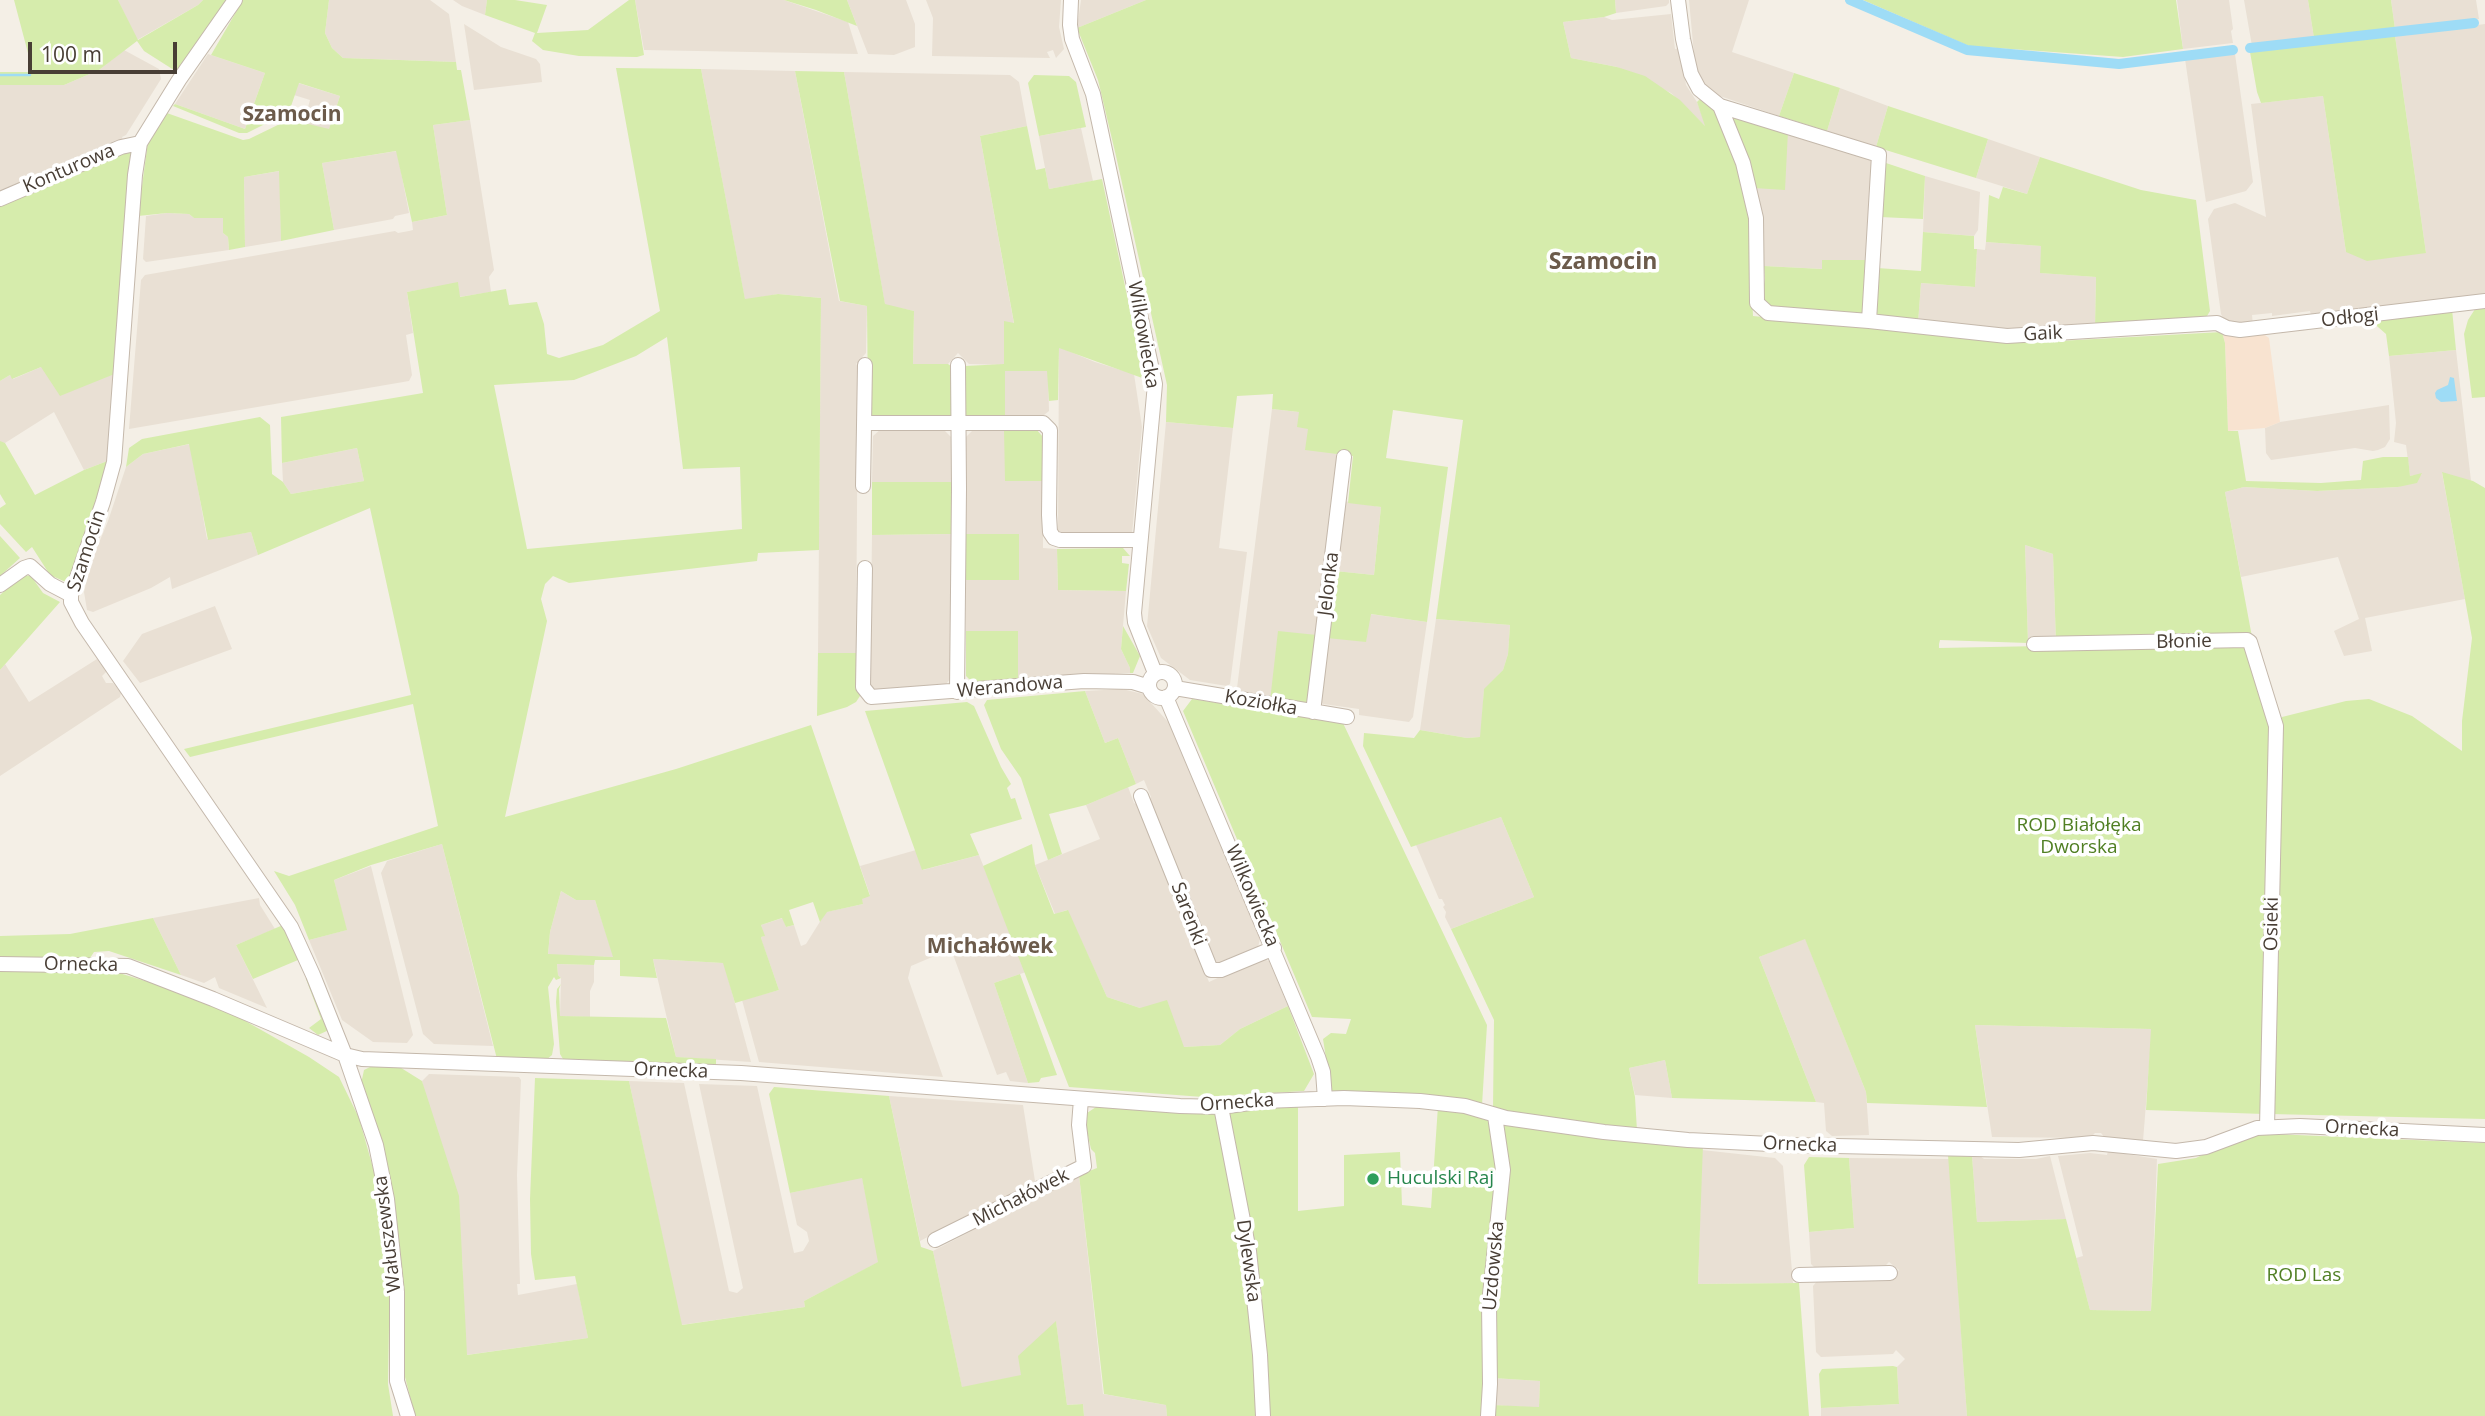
<!DOCTYPE html>
<html>
<head>
<meta charset="utf-8">
<style>
  body { margin:0 }
  #map { position:relative; width:2485px; height:1416px; overflow:hidden; background:#f4efe6; font-family:"Open Sans",sans-serif }
  canvas { display:block }
  .scale { position:absolute; left:28px; top:42px; width:149px; height:32px; box-sizing:border-box; border:4px solid #483e35; border-top:0; padding-left:9px; font-size:21px; line-height:24px; white-space:nowrap; color:#483e35; -webkit-text-stroke:5px #fff; paint-order:stroke }
</style>
</head>
<body>
<div id="map">
<canvas width="2485" height="1416"></canvas>
<div class="scale">100 m</div>
</div>
<script>
const ctx = document.querySelector('canvas').getContext('2d');
ctx.lineJoin = 'round';
function fillPath(path, color) {
  ctx.fillStyle = color;
  ctx.fill(path, 'evenodd');
}
function poly(rows) {
  const path = new Path2D();
  for (const r of rows) {
    if (r.length === 3) {
      path.moveTo(r[0] + r[2], r[1]);
      path.arc(r[0], r[1], r[2], 0, 2 * Math.PI);
      continue;
    }
    path.moveTo(r[0], r[1]);
    for (let i = 2; i < r.length; i += 2) path.lineTo(r[i], r[i + 1]);
  }
  return path;
}
function stroke(path, color, width, dash) {
  ctx.strokeStyle = color;
  ctx.lineWidth = width;
  ctx.lineCap = dash ? 'butt' : 'round';
  ctx.setLineDash(dash || []);
  ctx.stroke(path);
}
function label(font, color, halo, rows, align = 'center') {
  ctx.font = font + ' "Open Sans",sans-serif';
  ctx.lineWidth = 7;
  ctx.setLineDash([]);
  ctx.textBaseline = 'middle';
  ctx.strokeStyle = halo;
  ctx.fillStyle = color;
  for (const [text, x, y, turn = 0] of rows) {
    ctx.save();
    ctx.translate(x, y);
    ctx.rotate((+turn || 0) * Math.PI / 180);
    ctx.textAlign = isNaN(turn) ? turn : align;
    if (halo) ctx.strokeText(text, 0, 0);
    ctx.fillText(text, 0, 0);
    ctx.restore();
  }
}
fillPath(poly([
  [118,0,203,0,198,5,137,40],
  [329,0,430,0,449,14,456,62,343,58,332,48,325,33],
  [453,0,487,0,485,15,462,6],
  [635,0,784,0,848,22,858,54,644,50],
  [847,0,906,0,915,24,915,47,894,55,868,54],
  [926,0,1061,0,1059,27,1064,49,1056,58,1053,50,1047,52,1050,58,932,56,933,18],
  [1081,0,1146,0,1077,28],
  [1615,0,1669,0,1669,3,1666,6,1616,13],
  [1689,0,1749,0,1732,52,1794,73,1779,116,1708,92,1695,65],
  [2177,0,2229,0,2233,29,2231,31,2233,43,2183,49],
  [2244,0,2308,0,2314,38,2252,46],
  [2391,0,2476,0,2479,19,2395,29],
  [1671,14,1675,49,1681,48,1686,85,1697,102,1707,128,1671,93,1617,67,1571,58,1563,22,1604,17,1612,20],
  [464,24,501,47,536,59,540,64,542,82,474,90],
  [2485,24,2485,296,2311,315,2310,311,2272,316,2272,313,2252,315,2253,326,2226,324,2221,314,2208,219,2214,209,2235,203,2266,217,2251,104,2323,96,2346,252,2426,253,2395,36],
  [124,50,159,69,161,79,126,135,122,137,124,143,0,195,0,85,64,85,99,70],
  [208,54,265,73,245,129,175,104],
  [2235,54,2253,182,2246,191,2206,202,2185,59],
  [701,69,795,71,839,301,867,306,866,353,856,364,858,366,856,653,818,653,821,298,778,294,745,300],
  [844,72,1010,75,1019,82,1027,126,980,136,1014,324,1004,322,1005,365,969,364,958,353,948,364,913,364,914,311,885,305],
  [298,83,340,96,329,130,303,123,297,113,302,109,307,111,310,100,294,95],
  [1840,88,1888,106,1876,147,1827,131],
  [470,120,494,270,489,277,491,292,459,297,458,283,407,292,413,333,406,335,412,375,409,381,129,429,141,280,145,275,395,231,398,233,409,231,413,230,412,222,447,215,433,125],
  [1081,128,1093,181,1049,189,1039,136],
  [1788,131,1872,158,1867,260,1823,260,1823,269,1764,266,1754,188],
  [1988,139,2040,157,2027,194,1976,178],
  [397,151,409,213,395,216,393,219,334,230,322,163],
  [280,171,281,241,245,247,244,177],
  [1925,176,1980,192,1978,230,1974,236,1923,232],
  [167,213,189,214,194,218,223,218,223,233,228,237,229,250,146,262,143,259,146,216],
  [1986,242,2041,246,2041,273,2096,277,2095,327,1992,330,1918,323,1921,283,1975,287,1977,249,1985,250],
  [1059,347,1095,362,1134,374,1142,427,1132,534,1058,534],
  [2456,350,2471,481,2442,473,2465,599,2365,618,2372,651,2344,656,2334,631,2359,619,2338,557,2241,577,2225,492,2244,487,2317,491,2398,487,2422,474,2410,476,2406,445,2394,442,2396,423,2389,356],
  [41,367,117,373,110,460,84,470,54,412,5,443,0,442,0,381,10,375,13,379],
  [1004,371,1048,371,1049,411,1044,415,1004,415],
  [2389,405,2390,439,2385,447,2378,450,2373,451,2355,448,2271,460,2266,453,2265,428,2280,422],
  [1272,409,1299,412,1308,428,1339,454,1317,635,1270,701,1237,696,1237,688],
  [1166,422,1233,428,1219,548,1247,552,1230,684,1227,686,1190,680,1161,658,1147,626],
  [881,429,943,429,951,437,951,482,872,482,873,436],
  [974,429,1004,429,1043,481,1043,548,1057,549,1058,590,1126,591,1121,649,1130,668,1130,673,1018,680,1018,631,966,631,966,580,1018,580,1018,534,966,534,966,437],
  [190,444,207,539,251,532,258,555,172,589,170,577,151,588,93,612,87,610,84,592,91,562,108,521,126,467,143,454],
  [357,448,364,481,291,494,283,482,282,463],
  [1344,501,1381,507,1374,575,1335,571],
  [951,534,952,677,945,685,877,691,870,686,872,535],
  [2025,545,2053,554,2056,642,2028,643],
  [215,606,232,649,140,683,123,661,142,634],
  [1370,614,1427,622,1413,717,1409,722,1359,715,1359,709,1323,704,1320,701,1327,638],
  [1436,619,1510,625,1508,654,1503,670,1484,690,1481,737,1467,738,1420,730],
  [97,659,107,671,102,676,106,683,113,683,121,693,120,697,0,776,0,670,5,664,29,702],
  [1122,689,1143,694,1169,723,1260,939,1258,947,1220,963,1214,961,1148,801,1151,797,1144,780,1136,784,1118,738,1105,743,1085,691],
  [1128,787,1134,803,1138,805,1209,982,1261,958,1269,961,1288,1006,1240,1029,1220,1045,1184,1047,1140,1008,1107,997,1067,910,1055,914,1035,865,1100,839,1086,805],
  [1501,817,1534,897,1451,929,1445,917,1446,912,1443,907,1445,905,1442,899,1439,899,1416,845],
  [442,844,493,1046,434,1044,423,1034,381,873,387,861],
  [916,850,923,870,979,855,1026,972,994,983,1028,1083,1010,1081,1006,1072,997,1075,951,949,911,966,908,978,943,1077,759,1062,742,1000,779,990,762,942,761,937,764,936,761,925,783,918,786,927,794,925,801,946,806,944,826,912,863,904,861,899,870,895,860,866],
  [371,866,413,1035,407,1043,373,1042,342,1020,309,940,346,930,334,880],
  [561,891,576,900,595,900,614,957,548,955,550,932],
  [259,898,260,905,275,929,236,945,267,1008,219,988,215,977,204,983,181,975,153,918],
  [1805,938,1866,1092,1869,1135,1832,1136,1826,1131,1824,1103,1816,1102,1759,957],
  [653,959,724,963,751,1062,676,1057],
  [557,964,594,965,594,982,590,991,590,1017,560,1016,561,978,558,975],
  [1975,1025,2152,1029,2143,1141,2105,1138,2101,1133,2095,1133,2090,1138,1992,1137],
  [1665,1060,1672,1098,1635,1095,1629,1068],
  [429,1074,519,1077,521,1080,517,1175,520,1284,517,1284,518,1295,577,1284,588,1338,466,1355,462,1257,422,1081],
  [629,1081,684,1083,729,1291,737,1293,743,1288,699,1084,757,1086,794,1253,803,1251,809,1241,807,1232,797,1225,790,1193,862,1177,879,1262,804,1301,805,1307,681,1325],
  [889,1096,1023,1105,1035,1181,920,1241],
  [1702,1150,1775,1158,1783,1166,1793,1283,1698,1284],
  [2108,1151,2157,1159,2151,1311,2090,1310,2076,1258,2083,1256,2058,1156,2090,1153,2107,1155],
  [1972,1156,1980,1156,1984,1159,2036,1159,2050,1156,2066,1219,1977,1222],
  [1849,1158,1949,1159,1967,1416,1821,1416,1821,1408,1899,1404,1897,1367,1905,1359,1896,1350,1893,1354,1821,1357,1816,1352,1813,1286,1817,1281,1890,1279,1899,1270,1889,1262,1886,1265,1816,1269,1811,1264,1809,1232,1854,1228],
  [1079,1175,1103,1394,1166,1405,1167,1416,1084,1416,1083,1404,1067,1405,1056,1322,1021,1376,962,1388,933,1251],
  [1493,1378,1540,1381,1539,1408,1492,1405]
]), '#e9e0d4');
fillPath(poly([
  [2259,331,2269,338,2280,422,2265,428,2228,431,2225,343,2222,332]
]), '#f8e3d0');
fillPath(poly([
  [14,0,118,0,138,40,198,5,203,0,227,0,177,72,144,51,137,41,99,70,64,85,0,85,0,72,33,72],
  [243,0,329,0,325,33,332,48,343,58,456,62,457,70,461,70,470,120,433,125,447,215,412,222,396,151,322,163,334,230,281,241,279,171,244,177,245,247,229,250,228,237,223,233,223,218,194,218,189,214,167,213,138,216,148,141,164,112,243,140,249,139,284,122,297,113,304,123,329,129,340,96,299,83,289,112,247,133,239,133,173,106,175,104,245,129,265,73,211,55],
  [487,0,515,0,547,5,537,33,588,30,629,0,635,0,644,55,637,57,579,56,543,50,532,41,535,33,485,15],
  [784,0,847,0,857,26,816,10],
  [1146,0,1615,0,1616,13,1604,17,1563,22,1571,58,1617,67,1645,76,1680,100,1705,126,1697,102,1701,98,1717,106,1737,155,1748,207,1753,316,1960,337,2059,341,2222,332,2225,343,2228,431,2238,431,2246,481,2321,483,2361,480,2363,461,2383,457,2408,457,2410,476,2422,473,2417,483,2398,487,2317,491,2244,487,2225,492,2252,637,2056,642,2053,554,2025,545,2028,643,1940,640,1939,644,1939,648,2247,642,2273,728,2264,1114,2146,1110,2151,1029,1975,1025,1987,1107,1867,1103,1866,1092,1805,939,1759,957,1816,1102,1672,1098,1665,1060,1629,1068,1635,1097,1637,1131,1508,1115,1493,1109,1494,1020,1451,929,1534,897,1501,817,1411,847,1363,746,1364,733,1414,738,1420,730,1467,738,1480,737,1484,689,1503,670,1508,654,1510,625,1436,619,1463,420,1393,410,1386,458,1448,467,1427,622,1371,614,1366,642,1327,638,1335,571,1374,575,1381,507,1348,503,1353,456,1305,450,1308,429,1297,427,1299,412,1272,409,1273,394,1237,396,1233,428,1166,422,1167,385,1116,156,1098,80,1077,28],
  [1863,0,2176,0,2183,49,2123,57,1969,46],
  [2308,0,2391,0,2395,29,2314,38],
  [2395,36,2426,253,2367,261,2346,252,2323,96,2261,103,2257,92,2250,52],
  [616,68,701,69,745,299,778,294,821,298,819,550,758,553,757,561,569,583,553,576,545,584,541,599,547,621,505,817,676,769,811,725,870,896,862,899,863,904,827,912,820,922,813,902,789,910,794,925,786,927,782,918,761,925,765,936,761,937,762,941,779,990,735,1003,723,963,653,959,657,978,620,976,620,960,595,960,594,965,557,964,558,975,561,978,556,980,554,977,548,987,554,1044,552,1055,546,1060,497,1059,442,844,371,865,334,880,347,930,309,940,295,905,274,871,289,876,438,826,413,704,190,757,184,749,411,695,370,508,258,555,251,532,208,540,189,444,143,454,126,467,129,448,142,439,260,417,270,425,272,474,283,482,291,494,364,481,357,448,282,463,281,417,423,393,407,292,458,282,460,297,506,289,509,305,537,302,544,324,547,354,559,358,603,345,660,311],
  [667,337,683,469,740,467,742,529,527,549,494,385,574,380,636,356],
  [561,891,576,900,595,900,613,957,548,954,550,932],
  [795,71,844,72,885,304,914,311,913,364,948,364,954,368,952,416,948,419,872,417,868,409,867,306,840,301],
  [1794,73,1840,88,1827,131,1779,116],
  [1034,75,1069,76,1076,82,1086,127,1039,136,1028,83],
  [1888,106,1988,139,1976,178,1876,147],
  [1731,116,1788,131,1785,190,1754,188],
  [1027,126,1036,170,1045,168,1049,189,1102,179,1145,379,1059,348,1058,400,1049,401,1047,371,1005,371,1005,418,964,417,965,366,1004,364,1004,321,1014,323,980,136],
  [120,149,135,151,117,373,60,396,41,367,12,379,10,375,0,381,0,202],
  [2040,157,2141,190,2196,200,2210,311,2207,316,2168,322,2095,327,2096,277,2040,273,2041,246,1986,242,1989,195,1999,199,2003,187,2027,194],
  [1883,162,1925,176,1923,219,1880,217],
  [1923,232,1974,236,1974,249,1977,249,1975,287,1921,283,1918,323,1875,318,1877,268,1921,271],
  [1822,260,1867,260,1863,316,1766,307,1761,300,1765,279,1764,266,1822,269],
  [2485,305,2485,397,2472,398,2464,334,2468,320,2477,306],
  [2452,309,2456,350,2389,356,2386,334,2370,320],
  [1004,429,1036,429,1043,437,1043,481,1005,481],
  [0,441,5,443,35,495,84,470,110,460,106,479,68,583,50,575,32,547,26,552,0,524,0,508,6,504,0,494],
  [2442,472,2473,481,2485,488,2485,1119,2270,1114,2280,721,2282,717,2346,701,2369,699,2412,716,2462,751,2462,721,2472,638],
  [872,482,951,482,951,534,872,535],
  [966,534,1019,534,1019,580,966,580],
  [0,536,20,558,0,576],
  [1123,548,1130,556,1122,556,1122,563,1129,564,1126,591,1058,590,1057,549],
  [22,575,31,576,43,593,60,602,0,670,0,595],
  [1123,626,1140,656,1133,673,1130,673,1130,668,1121,649],
  [966,631,1018,631,1018,680,974,684,966,676],
  [1278,631,1317,635,1307,702,1295,704,1270,701],
  [818,653,862,653,862,693,856,702,847,707,817,716],
  [1085,691,1105,743,1118,738,1136,784,1086,805,1049,814,1062,854,1048,860,1021,778,1001,749,984,705,987,700],
  [1192,699,1342,721,1487,1025,1482,1105,1343,1096,1331,1090,1323,1039,1331,1033,1346,1034,1351,1019,1312,1017,1183,711],
  [967,702,974,706,1001,767,1011,784,1007,788,1011,799,1015,798,1022,819,970,834,979,855,922,870,865,711],
  [1032,844,1035,865,1054,914,1068,910,1107,997,1140,1008,1167,1000,1184,1047,1220,1045,1240,1029,1288,1006,1314,1074,1304,1091,1203,1097,1069,1087,983,866],
  [153,918,181,975,109,951,94,952,88,961,0,961,0,936,70,934],
  [283,925,298,960,253,979,236,945],
  [106,969,165,987,240,1018,309,1057,339,1077,359,1118,377,1182,383,1215,390,1267,388,1384,393,1416,0,1416,0,971],
  [1020,974,1057,1075,1041,1078,1039,1082,1028,1083,994,983],
  [306,979,309,979,329,1030,318,1035,309,1028,321,1019],
  [561,984,559,989,560,1016,666,1018,676,1057,716,1059,716,1067,570,1062,563,1059,560,1054,556,1002,557,989],
  [372,1066,398,1066,422,1081,459,1196,467,1355,588,1338,575,1276,535,1280,531,1254,530,1199,535,1078,629,1081,682,1325,805,1307,804,1301,878,1262,862,1178,790,1193,769,1094,774,1087,889,1096,921,1247,933,1251,962,1387,1021,1375,1018,1356,1056,1321,1067,1405,1083,1404,1084,1416,415,1416,405,1377,403,1303,396,1220,389,1178,361,1084,364,1070],
  [1298,1105,1298,1211,1344,1206,1344,1155,1400,1152,1402,1205,1431,1208,1438,1106,1485,1116,1494,1126,1498,1157,1486,1416,1167,1416,1166,1405,1104,1394,1079,1175,1097,1168,1095,1153,1091,1149,1086,1127,1087,1113,1096,1107,1216,1112],
  [1506,1122,1703,1144,1698,1284,1799,1283,1809,1416,1492,1416,1492,1405,1539,1407,1540,1381,1493,1378,1501,1127],
  [2273,1134,2485,1143,2485,1416,1967,1416,1948,1155,1972,1156,1977,1222,2066,1219,2090,1310,2151,1311,2158,1164,2196,1158,2231,1141,2254,1135],
  [1809,1157,1849,1158,1854,1228,1809,1232,1804,1165],
  [1893,1366,1897,1367,1899,1404,1821,1408,1819,1374,1822,1369]
]), '#d6ecac');
fillPath(poly([
  [2450,377,2454,378,2457,401,2441,402,2436,398,2435,393,2437,390,2448,385]
]), '#9edcf6');
stroke(poly([
  [0,75,30,75]
]), '#9edcf6', 2.5);
stroke(poly([
  [1850,0,1967,50,2119,64,2233,50],
  [2250,48,2474,23]
]), '#9edcf6', 10);
const minor = poly([
  [235,0,179,80,140,143,135,175,114,462,103,502,71,595,71,602,82,623,291,927,313,975,345,1055,376,1145,387,1199,397,1292,397,1381,408,1416],
  [1071,0,1070,25,1072,39,1093,94,1155,384,1134,613,1135,622,1155,673],
  [1678,0,1683,39,1691,74,1699,89,1720,106,1879,155,1869,321],
  [1720,106,1743,163,1756,218,1757,303,1768,313,1869,321,2007,336,2217,323,2227,328,2240,330,2485,301],
  [0,199,121,147,140,143],
  [865,423,1043,423,1050,430,1049,515,1050,532,1054,538,1060,540,1140,540],
  [863,486,865,365],
  [865,568,863,687,871,697,1084,681,1133,682,1149,687],
  [0,585,24,568,30,566,50,584,71,595],
  [2034,644,2247,640,2250,642,2276,726,2267,1127],
  [1162,685,13],
  [1175,688,1347,717],
  [957,692,959,489,958,365],
  [1166,697,1318,1057,1323,1072,1325,1099],
  [1313,712,1344,457],
  [1141,796,1211,970,1221,970,1274,948],
  [0,964,128,966,213,999,345,1055,362,1059,741,1073,1180,1106,1221,1107,1264,1101,1344,1098,1420,1101,1465,1106,1506,1118,1604,1132,1688,1140,1791,1145,2019,1150,2093,1143,2176,1151,2206,1147,2257,1128,2300,1126,2485,1135],
  [1221,1107,1249,1251,1260,1355,1263,1416],
  [935,1240,1084,1166,1079,1125,1081,1099],
  [1799,1275,1890,1273],
  [1488,1416,1490,1384,1489,1304,1503,1170,1495,1116]
]);
stroke(minor, '#c4b8ab', 16);
stroke(minor, '#fff', 14);
for (const [x, y, r, color] of [
  [1373,1179,7,"#2e9e5b"]
]) {
  const dot = new Path2D();
  dot.arc(x, y, r, 0, 2 * Math.PI);
  ctx.fillStyle = color;
  ctx.fill(dot);
  stroke(dot, '#fff', 2.5);
}
label('19px', '#483e35', '#fff', [
  ["Konturowa",69,169,-23],
  ["Odłogi",2350,318,-6],
  ["Gaik",2043,334,-3],
  ["Wilkowiecka",1143,335,80],
  ["Szamocin",87,551,-72],
  ["Jelonka",1329,584,-83],
  ["Błonie",2184,642,-1],
  ["Werandowa",1010,687,-5],
  ["Koziołka",1261,703,10],
  ["Wilkowiecka",1252,896,67],
  ["Sarenki",1188,914,69],
  ["Osieki",2272,924,-89],
  ["Ornecka",81,965,1],
  ["Ornecka",671,1071,2],
  ["Ornecka",1237,1103,-4],
  ["Ornecka",2362,1129,3],
  ["Ornecka",1800,1145,2],
  ["Michałówek",1021,1198,-27],
  ["Wałuszewska",388,1234,-97],
  ["Dylewska",1248,1261,82],
  ["Uzdowska",1494,1266,-85]
]);
label('19px', '#507f23', '#fff', [
  ["ROD Białołęka",2079,826],
  ["Dworska",2079,848],
  ["ROD Las",2304,1276]
]);
label('19px', '#27864d', '#fff', [
  ["Huculski Raj",1387,1179]
], 'left');
label('bold 21px', '#6c5b4b', '#fff', [
  ["Szamocin",292,115],
  ["Michałówek",990,947]
]);
label('bold 23px', '#6c5b4b', '#fff', [
  ["Szamocin",1603,262]
]);
</script>
</body>
</html>
